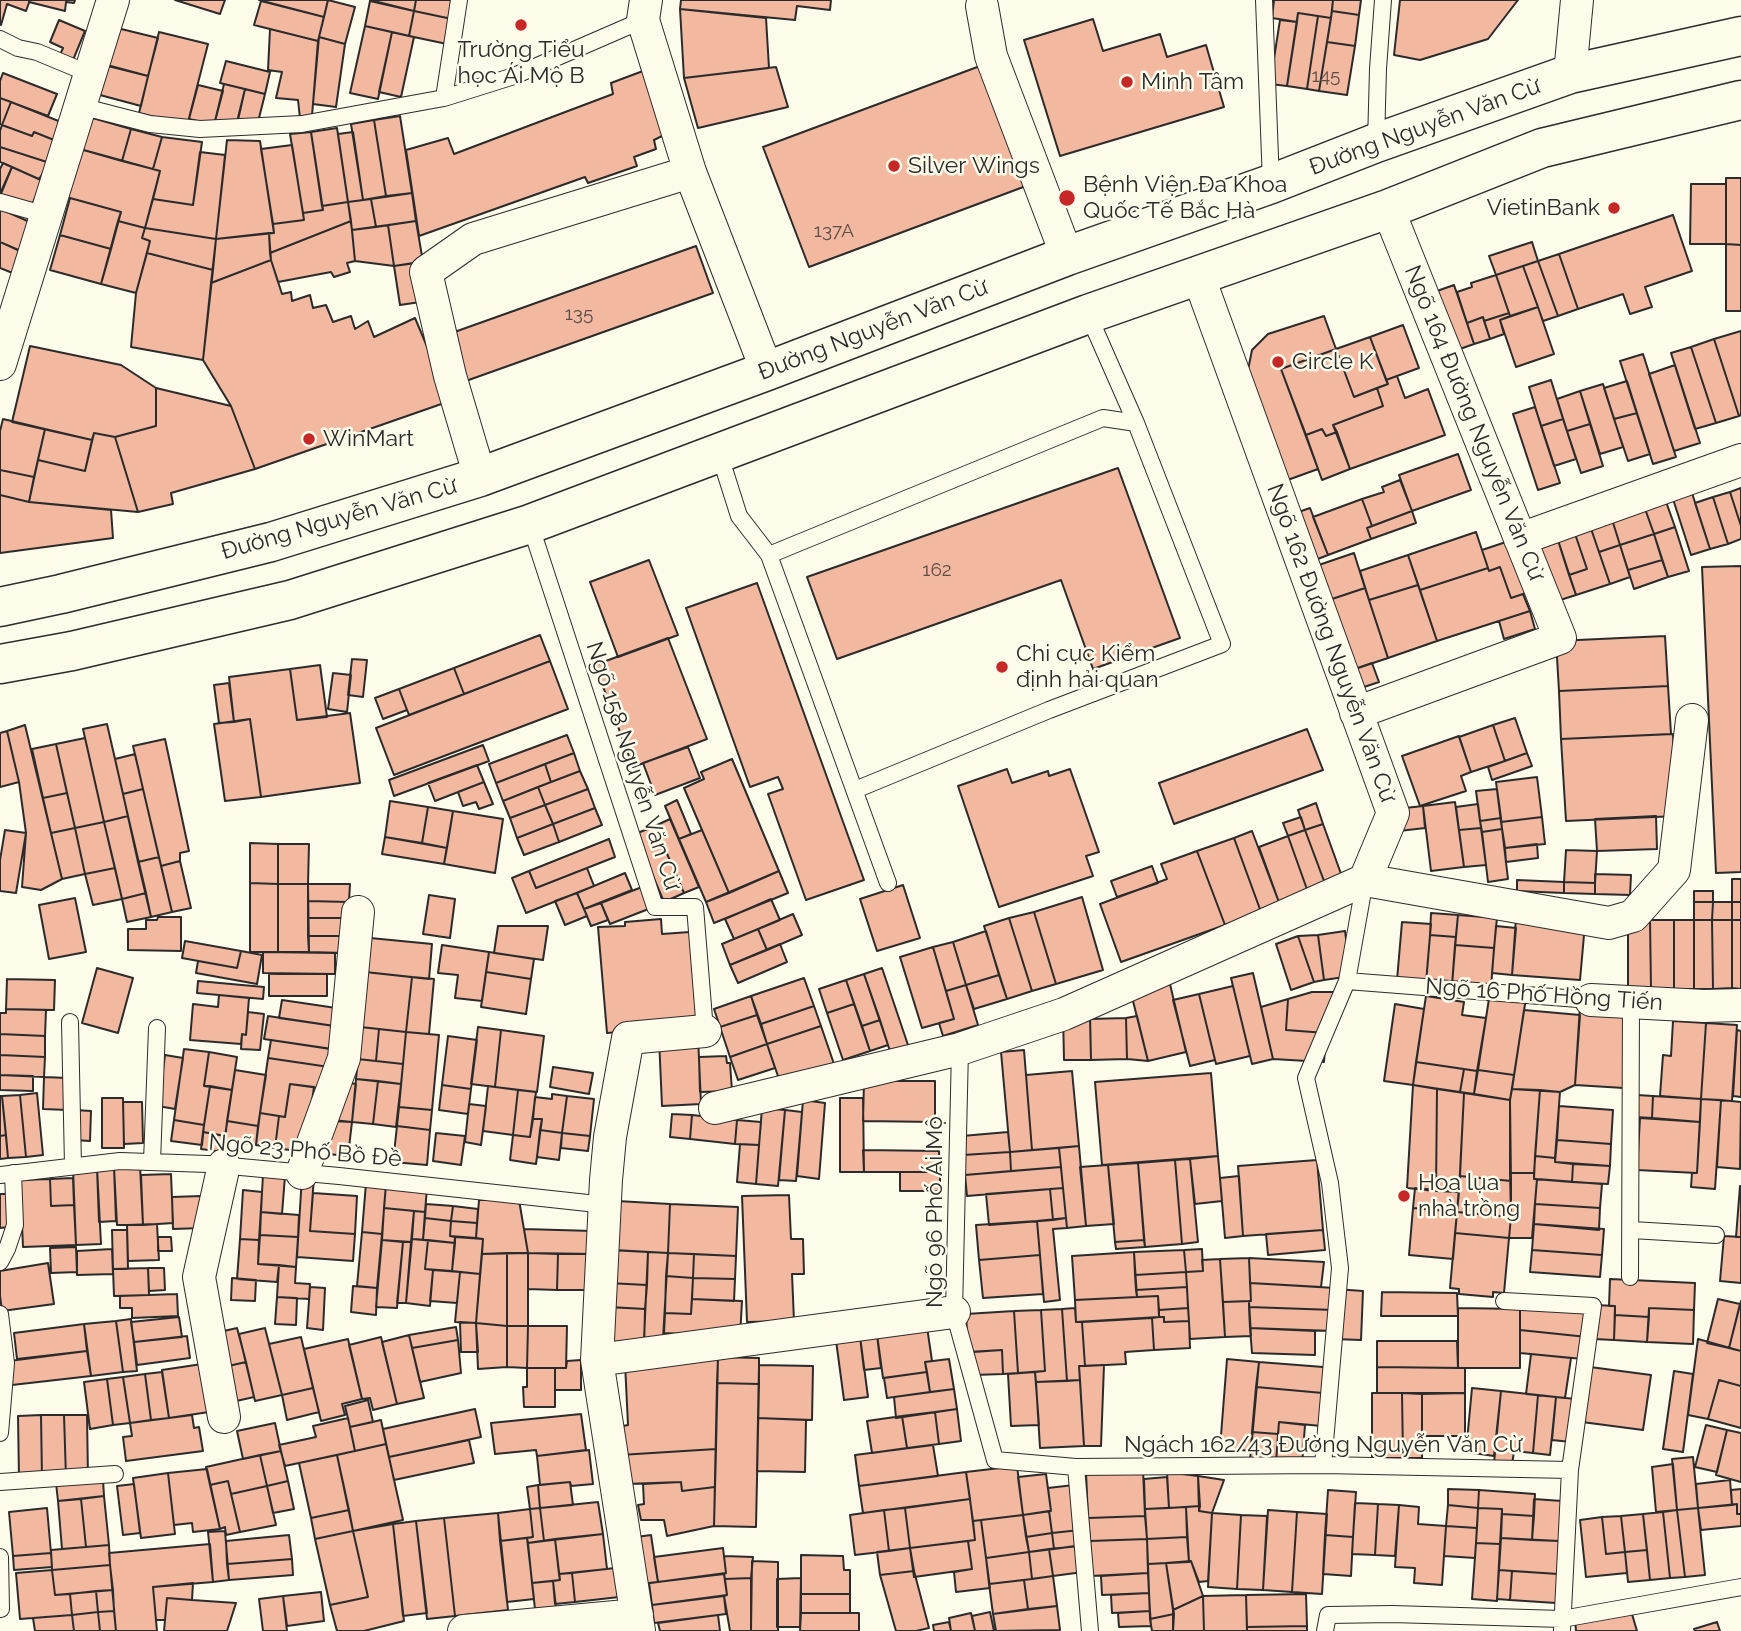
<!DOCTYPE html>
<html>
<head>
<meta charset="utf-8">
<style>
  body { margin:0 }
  canvas { display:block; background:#fdfbea }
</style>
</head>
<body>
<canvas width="1741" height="1631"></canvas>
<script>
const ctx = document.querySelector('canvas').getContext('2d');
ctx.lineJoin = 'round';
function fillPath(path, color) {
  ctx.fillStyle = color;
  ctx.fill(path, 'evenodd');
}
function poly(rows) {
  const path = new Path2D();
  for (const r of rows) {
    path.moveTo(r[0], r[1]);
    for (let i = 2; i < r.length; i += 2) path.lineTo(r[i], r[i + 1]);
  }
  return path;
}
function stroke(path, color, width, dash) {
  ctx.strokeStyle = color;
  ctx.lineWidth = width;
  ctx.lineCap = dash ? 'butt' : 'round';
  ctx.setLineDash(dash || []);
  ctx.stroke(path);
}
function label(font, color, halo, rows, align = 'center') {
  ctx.font = font + ' Raleway,sans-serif';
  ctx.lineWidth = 5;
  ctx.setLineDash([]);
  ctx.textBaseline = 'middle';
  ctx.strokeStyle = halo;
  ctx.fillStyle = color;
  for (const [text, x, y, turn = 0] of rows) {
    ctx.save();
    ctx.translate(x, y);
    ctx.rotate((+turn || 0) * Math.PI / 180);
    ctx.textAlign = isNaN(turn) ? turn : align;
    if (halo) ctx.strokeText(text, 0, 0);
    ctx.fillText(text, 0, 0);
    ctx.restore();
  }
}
const building = poly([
  [0,0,30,0,26,11,7,4,1,25,0,24,0,0],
  [30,0,75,0,74,3,66,2,65,11,29,2,30,0],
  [175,0,225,0,220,14,175,0],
  [259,0,328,0,324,17,259,0],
  [328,0,355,7,345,44,319,37,328,0],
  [370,0,416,0,414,11,370,0],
  [416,0,457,0,452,19,414,11,416,0],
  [681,0,831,0,830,10,797,6,795,20,680,9,681,0],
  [1274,0,1333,0,1331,18,1298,13,1297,22,1272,18,1274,0],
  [1333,0,1361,0,1359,15,1332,11,1333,0],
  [1400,0,1518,0,1488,39,1420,60,1394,55,1400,0],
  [261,1,324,17,318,41,254,25,261,1],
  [370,1,414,11,409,36,365,26,370,1],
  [680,9,766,18,769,68,684,78,680,9],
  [414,11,452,19,447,44,409,36,414,11],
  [1332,11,1359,15,1355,46,1327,42,1332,11],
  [1298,13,1318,16,1307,89,1287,86,1298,13],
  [1318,16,1331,18,1319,91,1307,89,1318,16],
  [1093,19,1103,51,1160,34,1167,57,1206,45,1224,107,1060,156,1024,40,1093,19],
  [59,20,85,31,73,60,60,55,63,48,50,42,59,20],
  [1280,20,1297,22,1287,86,1270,84,1280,20],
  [365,26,392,32,378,99,350,93,365,26],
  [113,27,158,38,148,76,104,65,113,27],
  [270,29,318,41,312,116,300,118,298,100,276,98,282,72,268,70,270,29],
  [159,32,208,44,187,126,139,113,159,32],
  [392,32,414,37,401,97,379,92,392,32],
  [319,37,345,44,336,107,313,104,319,37],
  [1327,42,1355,46,1347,95,1319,91,1327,42],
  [226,61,270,72,265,94,220,83,226,61],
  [107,65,148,76,141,106,100,95,107,65],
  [980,66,1026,186,809,267,763,147,980,66],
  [776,67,788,107,698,128,684,78,776,67],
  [651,68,670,132,654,140,656,149,634,157,637,166,588,183,585,177,419,236,406,150,448,138,454,154,613,94,611,83,651,68],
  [3,73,57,94,48,116,0,98,0,81,3,73],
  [224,84,245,89,236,126,215,121,224,84],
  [198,85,223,91,214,125,189,119,198,85],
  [245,89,265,94,257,126,238,120,245,89],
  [0,98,11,102,2,125,0,124,0,98],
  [11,102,61,122,54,140,34,132,32,136,2,125,11,102],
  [400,116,412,193,386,196,374,120,400,116],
  [89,117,131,129,122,161,80,149,89,117],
  [374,120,386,196,363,200,351,124,374,120],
  [2,125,32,136,34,132,54,140,50,163,0,147,0,131,2,125],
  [337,128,348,202,322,206,311,132,337,128],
  [131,129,162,137,153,169,122,161,131,129],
  [311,132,323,210,303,213,290,134,311,132],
  [353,132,363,200,348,202,338,134,353,132],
  [162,137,202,142,193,205,153,199,160,171,153,169,162,137],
  [227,140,260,141,274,233,216,239,227,140],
  [292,145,304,220,273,224,261,149,292,145],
  [0,147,50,163,39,179,0,162,0,147],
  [80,149,160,171,145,228,118,221,121,212,59,195,80,149],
  [200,152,225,155,216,239,145,228,153,199,193,205,200,152],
  [3,163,12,167,0,194,0,169,3,163],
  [12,167,43,181,30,209,0,196,12,167],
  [1726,178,1741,178,1741,245,1726,244,1726,178],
  [1691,184,1726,184,1726,244,1690,244,1691,184],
  [412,193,416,221,376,227,371,199,412,193],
  [70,198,121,212,111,249,60,235,70,198],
  [371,199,376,227,352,230,348,202,371,199],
  [348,202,351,221,270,253,269,233,274,233,273,224,304,220,303,213,323,210,322,206,348,202],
  [0,209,32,223,20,251,0,242,0,209],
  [1673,215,1692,271,1645,287,1652,307,1630,314,1623,294,1578,309,1559,254,1673,215],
  [118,221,145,228,142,238,150,241,136,293,101,284,118,221],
  [351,221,355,261,347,263,350,272,334,277,331,272,278,282,271,260,270,253,351,221],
  [416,221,423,262,394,266,388,225,416,221],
  [388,225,394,266,355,261,352,230,388,225],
  [145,228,216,239,213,270,147,253,150,241,142,238,145,228],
  [269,233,271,260,211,283,216,239,269,233],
  [60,235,111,249,101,284,50,270,60,235],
  [0,242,23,252,15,274,0,268,0,242],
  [1532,242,1538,261,1496,275,1489,256,1532,242],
  [1726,244,1741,245,1741,311,1726,311,1726,244],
  [696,246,713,293,463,382,446,335,696,246],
  [147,253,213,270,203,360,131,347,136,293,147,253],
  [1559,254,1578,309,1558,316,1538,261,1559,254],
  [271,260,282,294,291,292,292,301,310,295,313,308,326,305,333,322,351,316,355,329,368,321,374,337,415,318,450,401,255,469,231,406,203,360,211,283,271,260],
  [1538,261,1558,316,1543,321,1523,266,1538,261],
  [420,262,427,301,400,305,394,266,420,262],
  [1523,266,1538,307,1510,316,1496,275,1523,266],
  [1496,275,1509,313,1484,321,1483,317,1467,323,1457,292,1472,287,1471,283,1496,275],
  [1454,285,1474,344,1457,350,1437,291,1454,285],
  [1538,307,1554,354,1516,367,1500,320,1538,307],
  [1509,313,1510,316,1500,320,1504,334,1490,339,1484,321,1509,313],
  [1324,316,1336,349,1281,369,1318,469,1282,482,1247,375,1252,350,1268,334,1324,316],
  [1483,317,1490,339,1474,344,1467,323,1483,317],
  [1403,325,1419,368,1386,380,1370,337,1403,325],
  [1741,331,1741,415,1739,416,1714,339,1741,331],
  [1370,337,1388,384,1354,397,1336,349,1370,337],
  [1714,339,1739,416,1716,423,1691,347,1714,339],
  [30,346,121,365,156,388,156,426,115,437,94,433,92,440,12,422,30,346],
  [1691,347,1716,423,1695,429,1671,353,1691,347],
  [1336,349,1354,397,1377,388,1383,406,1333,425,1337,432,1326,436,1322,429,1306,435,1281,369,1336,349],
  [1643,354,1676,457,1653,464,1620,361,1643,354],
  [1675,365,1700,443,1674,451,1649,374,1675,365],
  [1397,376,1405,398,1428,389,1445,435,1350,469,1333,425,1383,406,1377,388,1388,384,1386,380,1397,376],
  [1551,380,1563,419,1541,426,1529,387,1551,380],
  [1627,381,1637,413,1614,419,1604,388,1627,381],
  [1603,384,1623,447,1600,454,1580,391,1603,384],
  [156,388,231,406,255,469,171,493,173,504,138,512,115,437,156,426,156,388],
  [1580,391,1590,424,1567,431,1557,399,1580,391],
  [1535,407,1560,483,1538,490,1513,414,1535,407],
  [1637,413,1650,454,1628,461,1614,419,1637,413],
  [3,419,45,429,34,477,0,470,0,431,3,419],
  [1563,419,1576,459,1554,466,1541,426,1563,419],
  [1590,424,1603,466,1581,473,1567,431,1590,424],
  [45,429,92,440,85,471,38,460,45,429],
  [1322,429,1326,436,1337,432,1350,469,1322,480,1306,435,1322,429],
  [94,433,115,437,138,512,29,502,38,460,85,471,94,433],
  [1458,454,1471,490,1412,511,1399,475,1458,454],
  [1118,468,1180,638,1093,669,1061,580,837,659,807,577,1118,468],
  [0,470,34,477,29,502,0,495,0,470],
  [1400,480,1412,511,1372,526,1362,499,1384,492,1382,487,1400,480],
  [1741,488,1741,526,1730,492,1741,488],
  [1730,492,1741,526,1741,539,1728,544,1713,497,1730,492],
  [1692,493,1710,549,1691,555,1673,499,1692,493],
  [0,495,29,502,111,510,113,538,0,553,0,495],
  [1664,496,1675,527,1654,534,1643,503,1664,496],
  [1713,497,1728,544,1710,549,1695,503,1713,497],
  [1362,499,1372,526,1367,528,1371,539,1328,555,1313,517,1362,499],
  [1643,503,1654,534,1620,545,1610,513,1643,503],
  [1310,508,1328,555,1305,564,1287,516,1310,508],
  [1412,511,1416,523,1371,539,1367,528,1412,511],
  [1610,513,1620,545,1599,552,1588,520,1610,513],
  [1588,520,1610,584,1576,595,1569,575,1587,569,1572,525,1588,520],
  [1572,525,1587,569,1569,575,1555,531,1572,525],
  [1675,527,1689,571,1668,577,1654,534,1675,527],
  [1555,531,1576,595,1557,601,1536,537,1555,531],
  [1476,532,1488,568,1420,590,1408,555,1476,532],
  [1654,534,1662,560,1628,570,1620,545,1654,534],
  [1512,540,1529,592,1511,598,1500,567,1489,571,1482,550,1512,540],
  [1620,545,1630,577,1610,584,1599,552,1620,545],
  [1354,553,1365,588,1326,601,1307,569,1354,553],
  [1408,555,1418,585,1369,600,1360,571,1408,555],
  [649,560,678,635,618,657,590,582,649,560],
  [1662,560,1668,577,1634,589,1628,570,1662,560],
  [1741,566,1741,872,1716,873,1702,567,1741,566],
  [1500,567,1511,598,1523,594,1530,611,1437,641,1420,590,1488,568,1489,571,1500,567],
  [757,583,864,880,806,900,768,794,783,789,778,777,750,787,686,608,757,583],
  [1418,585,1437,641,1388,658,1369,600,1418,585],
  [1365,588,1388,658,1349,671,1326,601,1365,588],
  [1530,611,1535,629,1504,639,1499,621,1530,611],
  [540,635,550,661,464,694,454,668,540,635],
  [1665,636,1668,686,1559,691,1556,641,1665,636],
  [668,638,707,739,633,767,595,665,668,638],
  [352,659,367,660,363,697,348,695,352,659],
  [550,661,568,709,394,775,376,728,550,661],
  [1372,663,1379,682,1355,690,1349,671,1372,663],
  [320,665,327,717,297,720,290,669,320,665],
  [454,668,464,694,409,715,399,689,454,668],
  [290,669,297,720,350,713,360,783,261,797,250,719,234,722,229,677,290,669],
  [333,673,351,675,347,712,328,709,333,673],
  [229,683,234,722,219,723,214,685,229,683],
  [1668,686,1671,734,1561,739,1559,691,1668,686],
  [399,689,407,710,383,719,375,698,399,689],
  [1515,718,1527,753,1505,761,1493,725,1515,718],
  [250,719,261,797,225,801,214,724,250,719],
  [107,724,128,816,104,822,83,729,107,724],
  [25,725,62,879,41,890,22,887,26,833,19,782,7,731,25,725],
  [1493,725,1505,761,1471,772,1459,737,1493,725],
  [1307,729,1323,770,1174,824,1159,783,1307,729],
  [7,731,19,782,0,787,0,733,7,731],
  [1673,734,1677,816,1566,821,1561,739,1673,734],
  [567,735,574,753,496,783,489,764,567,735],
  [1459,736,1471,772,1461,776,1466,791,1420,806,1402,756,1459,736],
  [85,738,104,822,75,828,56,744,85,738],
  [165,739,189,851,180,853,180,861,161,866,133,746,165,739],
  [56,744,67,793,43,798,32,749,56,744],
  [483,745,489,761,394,796,389,780,483,745],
  [688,747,700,778,655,795,643,763,688,747],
  [574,753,580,771,551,782,545,764,574,753],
  [1527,753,1532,766,1492,780,1488,767,1527,753],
  [135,754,143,789,123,794,115,759,135,754],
  [732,759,779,871,729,893,684,788,704,779,701,772,732,759],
  [545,764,551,782,503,801,496,783,545,764],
  [477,765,484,782,435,801,428,783,477,765],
  [1007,769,1012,783,1048,771,1049,776,1070,769,1099,852,1086,856,1093,876,999,907,958,786,1007,769],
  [580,771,588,789,545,805,538,787,580,771],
  [1537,777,1542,817,1501,822,1496,782,1537,777],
  [484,782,493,804,479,809,476,802,463,806,458,792,484,782],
  [538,787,545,805,510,818,503,801,538,787],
  [143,789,159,857,138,862,123,794,143,789],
  [588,789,595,808,553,824,545,805,588,789],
  [1497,789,1501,818,1480,821,1476,791,1497,789],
  [67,793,75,828,51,833,43,798,67,793],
  [677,800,691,834,679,839,665,806,677,800],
  [390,801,428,807,422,843,385,837,390,801],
  [1455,802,1464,867,1431,871,1423,806,1455,802],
  [1316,803,1323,824,1305,830,1298,810,1316,803],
  [1478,804,1481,828,1459,830,1456,807,1478,804],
  [545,805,553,824,517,838,510,818,545,805],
  [1423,806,1425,828,1399,831,1396,809,1423,806],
  [428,807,453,811,447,848,422,843,428,807],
  [595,808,602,825,559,842,553,824,595,808],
  [453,811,503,819,495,873,444,864,453,811],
  [128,816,146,893,122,899,104,822,128,816],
  [1656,816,1657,849,1597,851,1595,819,1656,816],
  [1301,817,1305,830,1288,836,1283,823,1301,817],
  [1542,817,1545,844,1505,848,1501,822,1542,817],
  [1501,818,1502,829,1482,832,1480,821,1501,818],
  [670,819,699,887,684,893,655,826,670,819],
  [104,822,115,868,85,874,75,828,104,822],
  [553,824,559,842,524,855,517,838,553,824],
  [1323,824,1344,882,1327,889,1305,830,1323,824],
  [655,826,684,893,664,902,635,834,655,826],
  [75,828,85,874,62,879,51,833,75,828],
  [1481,828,1486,865,1464,867,1459,830,1481,828],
  [1502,829,1508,879,1488,882,1482,832,1502,829],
  [5,830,26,833,16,893,0,891,0,860,5,830],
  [702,830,729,893,706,902,679,839,702,830],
  [1305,830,1327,889,1309,895,1288,836,1305,830],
  [1252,831,1280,905,1261,912,1234,838,1252,831],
  [1288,836,1309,895,1280,905,1259,847,1288,836],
  [385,837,447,848,444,864,382,854,385,837],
  [1234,838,1261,912,1225,925,1197,851,1234,838],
  [609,839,615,857,536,888,529,871,609,839],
  [250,843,278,844,278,884,250,883,250,843],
  [278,844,309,844,308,884,278,884,278,844],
  [1537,844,1538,858,1506,862,1505,848,1537,844],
  [1566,850,1597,851,1595,883,1564,882,1566,850],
  [1197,851,1225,925,1121,962,1100,904,1167,879,1161,864,1197,851],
  [159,857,172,912,151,917,138,862,159,857],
  [180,861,191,908,172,912,161,866,180,861],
  [1152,866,1158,883,1117,897,1111,881,1152,866],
  [115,868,122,899,93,905,85,874,115,868],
  [587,868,594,886,526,913,512,878,529,871,536,888,587,868],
  [779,871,788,893,714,923,706,902,779,871],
  [625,873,632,890,584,909,577,893,625,873],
  [1595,874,1631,875,1630,895,1595,894,1595,874],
  [1732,879,1741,879,1741,902,1732,902,1732,879],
  [1517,880,1564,882,1564,893,1517,891,1517,880],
  [1564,882,1595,883,1595,894,1564,893,1564,882],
  [250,883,278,884,278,952,250,952,250,883],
  [278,884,308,884,309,952,278,952,278,884],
  [308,884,350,884,349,902,308,901,308,884],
  [903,885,920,938,877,951,860,899,903,885],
  [642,887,651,908,610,924,601,903,642,887],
  [1694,891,1713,891,1713,902,1694,902,1694,891],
  [146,893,151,917,127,922,122,899,146,893],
  [577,893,587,916,565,925,555,901,577,893],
  [429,895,455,899,450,938,423,934,429,895],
  [1082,897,1103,970,1056,984,1034,912,1082,897],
  [75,898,86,952,49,959,39,905,75,898],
  [771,899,780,920,734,939,725,919,771,899],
  [308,901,349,902,349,918,308,918,308,901],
  [1694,902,1713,902,1712,920,1694,920,1694,902],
  [1713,902,1732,902,1732,920,1712,920,1713,902],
  [1732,902,1741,902,1741,920,1732,920,1732,902],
  [601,903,608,920,591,926,584,909,601,903],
  [1034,912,1056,984,1032,991,1009,918,1034,912],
  [1431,913,1458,915,1456,937,1430,935,1431,913],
  [793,914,802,935,767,950,758,929,793,914],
  [1458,915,1497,918,1494,948,1455,945,1458,915],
  [158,917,181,917,181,951,128,950,128,929,146,929,146,920,157,920,158,917],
  [308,918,349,918,349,936,308,936,308,918],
  [1009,918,1032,991,1007,999,984,926,1009,918],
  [1516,918,1585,924,1580,980,1512,975,1516,918],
  [661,919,662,934,690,932,697,1026,607,1033,598,927,625,926,625,922,661,919],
  [1628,920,1650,920,1651,989,1628,989,1628,920],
  [1650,920,1674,920,1674,989,1651,989,1650,920],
  [1674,920,1694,920,1694,989,1674,989,1674,920],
  [1694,920,1712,920,1713,989,1694,989,1694,920],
  [1712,920,1732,920,1732,988,1713,989,1712,920],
  [1732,920,1741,920,1741,989,1732,988,1732,920],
  [1402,922,1431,924,1426,983,1397,980,1402,922],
  [498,926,548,926,543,960,494,953,498,926],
  [1496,926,1516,928,1512,975,1492,973,1496,926],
  [758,929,767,950,730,965,722,944,758,929],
  [986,931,999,975,966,985,953,942,986,931],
  [1345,931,1351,976,1324,980,1318,935,1345,931],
  [1318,935,1324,980,1314,982,1298,936,1318,935],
  [1430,935,1456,937,1452,985,1426,983,1430,935],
  [308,936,344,936,345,953,309,952,308,936],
  [1298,936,1314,982,1291,990,1276,944,1298,936],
  [360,937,432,944,429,979,356,971,360,937],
  [185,941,241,951,237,968,182,958,185,941],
  [953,942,966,985,946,991,933,947,953,942],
  [780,944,787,962,738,983,730,965,780,944],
  [442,945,489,952,482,1001,455,998,458,975,438,973,442,945],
  [1455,945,1494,948,1491,988,1452,985,1455,945],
  [933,947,954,1019,922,1028,900,957,933,947],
  [241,951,262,955,257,984,196,973,198,961,237,968,241,951],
  [263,952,335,953,335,974,263,973,263,952],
  [489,952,534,959,531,979,486,972,489,952],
  [97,968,133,978,118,1033,82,1023,97,968],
  [882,968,909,1048,891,1054,864,974,882,968],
  [356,971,412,977,406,1032,351,1026,356,971],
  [486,972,531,979,526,1014,481,1007,486,972],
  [1253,973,1273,1059,1252,1064,1231,978,1253,973],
  [269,974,327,974,327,996,269,996,269,974],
  [864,974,880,1020,862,1026,846,980,864,974],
  [999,975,1007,999,974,1009,966,985,999,975],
  [412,977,434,979,429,1034,406,1032,412,977],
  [804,978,814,1006,761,1024,751,996,804,978],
  [7,979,55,980,54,1010,6,1009,7,979],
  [846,980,854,1004,827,1013,819,989,846,980],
  [198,981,264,987,263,999,197,993,198,981],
  [1170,984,1186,1052,1148,1061,1131,993,1170,984],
  [966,985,978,1025,943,1036,939,1023,954,1019,946,991,966,985],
  [1233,986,1250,1056,1216,1064,1199,994,1233,986],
  [1312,992,1339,992,1326,1033,1286,1030,1288,999,1312,992],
  [1490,992,1526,998,1514,1075,1478,1070,1490,992],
  [1199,994,1215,1060,1190,1066,1173,1000,1199,994],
  [219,995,249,998,246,1035,242,1034,241,1044,190,1040,193,1004,218,1007,219,995],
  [751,996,757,1015,720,1027,714,1009,751,996],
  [1426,996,1464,1002,1462,1015,1486,1018,1477,1071,1416,1062,1426,996],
  [1288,999,1286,1030,1326,1033,1324,1062,1273,1059,1261,1007,1288,999],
  [282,1000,343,1009,341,1027,279,1018,282,1000],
  [854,1004,870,1051,843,1060,827,1013,854,1004],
  [1395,1004,1424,1009,1413,1085,1384,1081,1395,1004],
  [814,1006,821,1026,767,1044,761,1024,814,1006],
  [1580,1006,1630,1010,1624,1088,1575,1085,1580,1006],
  [6,1009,46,1010,45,1036,0,1034,0,1013,6,1013,6,1009],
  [1524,1010,1580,1015,1575,1085,1560,1092,1512,1089,1524,1010],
  [248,1012,264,1014,260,1050,241,1049,242,1034,246,1035,248,1012],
  [1063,1014,1090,1014,1091,1060,1064,1060,1063,1014],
  [757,1015,767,1044,730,1057,720,1027,757,1015],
  [268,1016,341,1027,337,1050,264,1039,268,1016],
  [1137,1016,1148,1061,1127,1059,1126,1018,1137,1016],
  [1126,1018,1127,1059,1091,1060,1090,1019,1126,1018],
  [880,1020,888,1045,870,1051,862,1026,880,1020],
  [1673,1021,1706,1023,1701,1099,1660,1096,1663,1055,1671,1056,1673,1021],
  [1706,1023,1737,1025,1732,1101,1701,1099,1706,1023],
  [351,1026,379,1029,376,1061,348,1058,351,1026],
  [821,1026,834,1064,780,1082,767,1044,821,1026],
  [478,1027,501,1030,495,1087,471,1084,478,1027],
  [379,1029,406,1032,403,1064,376,1061,379,1029],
  [501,1030,544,1036,537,1092,495,1087,501,1030],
  [1737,1030,1741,1031,1741,1097,1733,1096,1737,1030],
  [406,1032,439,1035,432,1110,399,1107,406,1032],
  [0,1034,45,1036,45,1057,0,1055,0,1034],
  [448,1036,477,1040,471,1089,442,1085,448,1036],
  [698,1036,701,1104,662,1106,659,1038,698,1036],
  [271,1040,332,1049,329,1067,268,1058,271,1040],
  [767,1044,775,1068,738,1080,730,1057,767,1044],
  [184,1049,209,1052,204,1086,210,1086,204,1125,174,1120,184,1049],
  [1024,1050,1032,1150,1010,1152,1001,1052,1024,1050],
  [209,1052,237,1057,232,1090,204,1086,209,1052],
  [0,1055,45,1057,44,1077,0,1075,0,1055],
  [165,1055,183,1058,175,1109,158,1106,165,1055],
  [726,1056,727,1063,730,1063,732,1091,700,1092,699,1057,726,1056],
  [268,1058,329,1067,326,1089,290,1084,285,1117,260,1113,268,1058],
  [358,1059,403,1064,401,1084,356,1079,358,1059],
  [1416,1062,1464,1069,1460,1092,1413,1085,1416,1062],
  [553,1067,593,1073,589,1094,550,1087,553,1067],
  [1464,1069,1477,1071,1474,1094,1460,1092,1464,1069],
  [235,1070,266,1075,258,1126,227,1121,235,1070],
  [1478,1070,1514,1075,1510,1100,1474,1094,1478,1070],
  [1072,1071,1079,1146,1032,1150,1026,1075,1072,1071],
  [1211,1073,1218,1156,1102,1165,1095,1082,1211,1073],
  [0,1075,33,1076,33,1091,0,1090,0,1075],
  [44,1077,68,1078,68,1110,43,1109,44,1077],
  [356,1079,378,1081,373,1124,352,1122,356,1079],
  [336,1081,356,1084,352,1122,332,1121,336,1081],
  [378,1081,401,1084,396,1127,373,1124,378,1081],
  [864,1081,935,1081,935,1122,863,1121,864,1081],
  [290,1084,314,1087,305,1152,275,1148,279,1116,285,1117,290,1084],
  [442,1085,471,1089,468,1114,439,1110,442,1085],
  [1413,1085,1437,1089,1436,1191,1407,1188,1413,1085],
  [210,1086,232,1090,225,1136,203,1132,210,1086],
  [488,1086,518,1090,513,1135,483,1131,488,1086],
  [1437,1089,1464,1093,1459,1192,1436,1191,1437,1089],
  [1512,1089,1540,1090,1534,1173,1510,1173,1510,1100,1512,1089],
  [518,1090,536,1092,530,1137,513,1135,518,1090],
  [1540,1090,1560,1092,1555,1158,1535,1156,1540,1090],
  [37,1093,43,1155,26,1157,20,1095,37,1093],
  [1464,1093,1510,1100,1511,1181,1460,1176,1464,1093],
  [552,1094,567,1096,562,1133,540,1130,542,1119,533,1119,535,1097,552,1099,552,1094],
  [20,1095,26,1157,8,1158,2,1096,20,1095],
  [1637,1095,1653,1096,1652,1118,1635,1117,1637,1095],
  [0,1096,2,1096,6,1135,0,1136,0,1096],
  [567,1096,594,1099,590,1136,562,1133,567,1096],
  [1653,1096,1701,1099,1700,1122,1652,1118,1653,1096],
  [102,1098,123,1098,124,1148,102,1148,102,1098],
  [840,1098,863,1098,864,1172,840,1172,840,1098],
  [1701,1099,1721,1100,1715,1189,1691,1187,1692,1173,1697,1173,1701,1099],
  [803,1100,825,1103,819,1179,797,1176,803,1100],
  [1721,1100,1741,1102,1740,1169,1717,1167,1721,1100],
  [123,1102,142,1102,143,1143,124,1144,123,1102],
  [469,1104,486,1106,481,1145,465,1142,469,1104],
  [1559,1106,1613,1110,1611,1144,1557,1140,1559,1106],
  [399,1107,432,1110,430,1130,397,1126,399,1107],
  [762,1108,785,1110,778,1186,756,1184,762,1108],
  [75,1110,91,1111,90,1141,74,1140,75,1110],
  [785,1110,802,1112,796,1181,779,1180,785,1110],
  [260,1113,279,1116,275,1148,256,1145,260,1113],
  [672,1114,692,1115,690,1139,670,1137,672,1114],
  [692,1115,737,1120,735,1144,690,1139,692,1115],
  [1640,1118,1700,1122,1697,1173,1637,1170,1640,1118],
  [322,1119,352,1122,348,1156,318,1153,322,1119],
  [533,1119,542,1119,536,1164,510,1160,513,1135,530,1137,533,1119],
  [174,1120,204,1125,202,1145,171,1141,174,1120],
  [737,1120,761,1122,759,1145,735,1144,737,1120],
  [227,1121,258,1126,256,1145,225,1141,227,1121],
  [397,1126,430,1130,427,1165,393,1162,397,1126],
  [540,1130,562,1133,559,1160,537,1157,540,1130],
  [203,1132,225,1136,223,1152,201,1149,203,1132],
  [1008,1132,1010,1152,963,1155,962,1136,1008,1132],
  [436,1133,465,1136,461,1165,433,1161,436,1133],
  [562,1133,590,1136,588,1151,561,1148,562,1133],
  [6,1135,8,1158,0,1159,0,1136,6,1135],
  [1557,1140,1611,1144,1610,1166,1555,1162,1557,1140],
  [740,1144,759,1145,756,1184,737,1182,740,1144],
  [1079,1146,1086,1226,1067,1228,1059,1148,1079,1146],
  [1059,1148,1061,1167,1011,1171,1010,1152,1059,1148],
  [863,1150,939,1151,940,1172,864,1172,863,1150],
  [1010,1152,1011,1171,965,1175,963,1155,1010,1152],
  [1218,1156,1222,1201,1195,1204,1190,1159,1218,1156],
  [1535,1156,1555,1158,1555,1162,1573,1164,1572,1182,1534,1179,1535,1156],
  [1190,1159,1198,1242,1182,1244,1175,1160,1190,1159],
  [1175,1160,1182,1244,1145,1247,1138,1163,1175,1160],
  [1317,1160,1323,1230,1243,1236,1238,1166,1317,1160],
  [1138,1163,1144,1240,1115,1242,1108,1165,1138,1163],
  [1573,1164,1610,1166,1608,1184,1572,1182,1573,1164],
  [1108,1165,1114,1224,1086,1226,1080,1167,1108,1165],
  [140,1166,143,1225,117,1225,114,1167,140,1166],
  [114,1167,116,1221,99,1222,97,1168,114,1167],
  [1061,1167,1063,1188,967,1196,965,1175,1061,1167],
  [97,1168,101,1244,76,1245,73,1169,97,1168],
  [900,1172,940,1172,940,1191,900,1191,900,1172],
  [1510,1173,1534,1173,1534,1179,1537,1179,1532,1238,1509,1238,1511,1217,1510,1173],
  [171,1174,173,1223,143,1225,141,1175,171,1174],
  [263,1174,285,1176,282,1214,261,1212,263,1174],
  [302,1176,314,1177,310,1231,355,1234,353,1261,297,1257,302,1176],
  [1239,1176,1243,1236,1225,1238,1220,1178,1239,1176],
  [1460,1176,1511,1181,1511,1217,1457,1212,1460,1176],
  [73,1178,74,1205,51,1206,50,1179,73,1178],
  [50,1179,51,1206,74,1205,76,1245,23,1247,20,1180,50,1179],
  [1537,1179,1602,1184,1600,1208,1535,1204,1537,1179],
  [366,1183,386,1184,382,1234,362,1232,366,1183],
  [386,1184,427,1188,425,1212,384,1208,386,1184],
  [1740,1186,1741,1186,1741,1237,1736,1237,1740,1186],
  [1063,1188,1066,1218,1053,1220,1050,1189,1063,1188],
  [1415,1188,1459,1192,1457,1212,1413,1208,1415,1188],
  [1050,1189,1053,1220,989,1225,986,1194,1050,1189],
  [243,1190,262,1192,259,1240,240,1239,243,1190],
  [313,1193,357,1196,355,1234,310,1231,313,1193],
  [0,1194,7,1194,9,1227,0,1228,0,1194],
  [789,1195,791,1239,803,1239,804,1274,792,1274,794,1321,747,1322,742,1196,789,1195],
  [201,1196,202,1228,173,1229,172,1197,201,1196],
  [479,1200,519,1200,528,1253,482,1254,483,1239,476,1238,479,1200],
  [617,1201,670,1204,668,1253,614,1250,617,1201],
  [426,1204,453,1206,451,1221,425,1218,426,1204],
  [670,1204,738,1207,736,1256,668,1253,670,1204],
  [1535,1204,1600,1208,1599,1230,1534,1224,1535,1204],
  [453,1206,478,1209,477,1223,451,1221,453,1206],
  [384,1208,414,1211,411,1242,382,1240,384,1208],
  [1413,1208,1457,1212,1453,1259,1409,1255,1413,1208],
  [414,1211,425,1212,423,1240,412,1239,414,1211],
  [261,1212,299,1215,298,1237,260,1235,261,1212],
  [1457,1212,1511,1217,1509,1238,1455,1233,1457,1212],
  [425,1218,451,1221,450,1236,455,1237,455,1243,423,1240,425,1218],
  [1066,1218,1067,1228,1053,1229,1060,1300,1044,1302,1037,1221,1066,1218],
  [451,1221,477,1223,476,1238,450,1236,451,1221],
  [1037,1221,1040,1255,979,1260,976,1225,1037,1221],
  [157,1224,159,1260,128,1261,127,1225,157,1224],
  [1534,1224,1604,1229,1602,1255,1532,1250,1534,1224],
  [524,1229,593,1231,594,1254,528,1253,524,1229],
  [112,1230,127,1230,128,1269,113,1269,112,1230],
  [1323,1230,1325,1250,1268,1255,1266,1234,1323,1230],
  [362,1232,382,1234,377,1288,357,1286,362,1232],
  [1455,1233,1509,1238,1504,1293,1493,1292,1493,1297,1459,1294,1459,1289,1450,1288,1455,1233],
  [260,1235,298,1237,296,1267,258,1264,260,1235],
  [1724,1236,1741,1237,1741,1283,1720,1281,1724,1236],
  [158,1237,171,1237,172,1251,158,1251,158,1237],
  [455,1237,483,1239,480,1274,452,1271,455,1237],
  [240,1239,259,1240,258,1264,279,1265,277,1282,237,1279,240,1239],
  [412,1239,428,1240,425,1269,433,1270,430,1306,406,1303,412,1239],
  [382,1240,403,1242,397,1308,376,1307,382,1240],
  [428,1240,455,1243,452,1271,425,1269,428,1240],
  [1144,1240,1145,1247,1116,1249,1115,1242,1144,1240],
  [403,1242,411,1242,406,1303,397,1303,403,1242],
  [76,1247,77,1272,51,1273,50,1248,76,1247],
  [112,1249,113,1274,77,1275,77,1251,112,1249],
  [1202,1249,1203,1271,1186,1272,1184,1250,1202,1249],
  [609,1250,648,1252,647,1285,608,1283,609,1250],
  [1184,1250,1186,1272,1135,1275,1134,1252,1184,1250],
  [1532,1250,1602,1255,1600,1277,1530,1272,1532,1250],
  [648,1252,668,1253,663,1339,644,1339,648,1252],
  [1134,1252,1137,1297,1075,1300,1072,1256,1134,1252],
  [507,1253,528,1253,528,1326,507,1326,507,1253],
  [507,1253,507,1326,476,1323,482,1254,507,1253],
  [528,1253,558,1254,557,1290,528,1289,528,1253],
  [668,1253,694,1254,693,1278,666,1276,668,1253],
  [558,1254,594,1254,594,1290,557,1290,558,1254],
  [694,1254,736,1256,735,1279,693,1278,694,1254],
  [1040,1255,1043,1294,983,1298,979,1260,1040,1255],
  [1249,1258,1324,1262,1321,1287,1250,1283,1249,1258],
  [1249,1258,1251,1301,1223,1302,1220,1259,1249,1258],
  [1220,1259,1225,1337,1190,1339,1186,1272,1203,1271,1202,1260,1220,1259],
  [48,1263,54,1304,2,1311,0,1296,0,1271,48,1263],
  [279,1265,296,1267,295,1283,310,1284,309,1299,277,1297,279,1265],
  [148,1268,164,1268,165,1290,149,1291,148,1268],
  [148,1268,149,1295,114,1296,113,1269,148,1268],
  [433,1270,460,1272,457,1303,430,1301,433,1270],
  [460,1272,480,1274,476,1323,455,1322,460,1272],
  [1186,1272,1187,1287,1136,1290,1135,1275,1186,1272],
  [666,1276,693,1278,691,1314,665,1313,666,1276],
  [232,1278,256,1280,255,1301,231,1300,232,1278],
  [693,1278,735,1279,734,1301,692,1299,693,1278],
  [1610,1279,1695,1283,1694,1310,1649,1308,1649,1317,1615,1315,1615,1306,1609,1306,1610,1279],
  [608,1283,647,1285,645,1309,607,1307,608,1283],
  [1250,1283,1335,1288,1334,1310,1249,1307,1249,1301,1251,1301,1250,1283],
  [353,1286,377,1288,376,1315,351,1312,353,1286],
  [310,1287,325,1288,323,1330,307,1328,310,1287],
  [1187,1287,1188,1308,1159,1310,1158,1296,1137,1297,1136,1290,1187,1287],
  [1335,1289,1363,1291,1361,1340,1333,1339,1335,1289],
  [1382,1292,1457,1293,1458,1316,1381,1316,1382,1292],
  [177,1294,178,1316,132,1318,132,1308,120,1308,120,1296,177,1294],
  [1158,1296,1159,1317,1076,1322,1075,1300,1158,1296],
  [277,1297,297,1298,296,1325,275,1324,277,1297],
  [692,1299,742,1301,740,1337,664,1333,665,1313,691,1314,692,1299],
  [1718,1299,1740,1304,1729,1348,1707,1343,1718,1299],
  [1249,1301,1251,1336,1225,1337,1223,1302,1249,1301],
  [1741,1301,1741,1351,1729,1348,1741,1301],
  [1596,1305,1615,1306,1614,1340,1594,1339,1596,1305],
  [609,1307,645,1309,644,1350,608,1348,609,1307],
  [1249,1307,1334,1310,1333,1331,1250,1328,1249,1307],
  [1075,1308,1076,1322,1082,1322,1085,1366,1079,1366,1080,1380,1067,1381,1062,1309,1075,1308],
  [1188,1308,1189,1321,1164,1322,1164,1317,1159,1317,1159,1310,1188,1308],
  [1458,1308,1520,1309,1520,1368,1458,1368,1458,1308],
  [1649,1308,1694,1310,1693,1344,1647,1342,1649,1308],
  [1062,1309,1067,1381,1036,1382,1035,1372,1045,1371,1041,1310,1062,1309],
  [1520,1309,1590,1312,1587,1337,1520,1330,1520,1309],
  [1041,1310,1045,1371,1018,1373,1014,1311,1041,1310],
  [1014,1311,1018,1373,1003,1374,1002,1350,968,1352,966,1314,1014,1311],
  [1615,1315,1649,1317,1647,1342,1614,1340,1615,1315],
  [179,1317,182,1337,134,1342,131,1322,179,1317],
  [1159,1317,1164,1317,1164,1322,1189,1321,1190,1348,1154,1350,1152,1318,1159,1317],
  [1152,1318,1154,1350,1125,1352,1126,1364,1085,1366,1082,1322,1152,1318],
  [131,1319,137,1371,123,1372,116,1321,131,1319],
  [926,1320,932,1361,925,1362,927,1372,883,1378,876,1327,926,1320],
  [116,1321,123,1372,91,1376,84,1324,116,1321],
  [460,1322,476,1323,478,1352,461,1352,460,1322],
  [476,1323,507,1326,507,1367,478,1369,476,1323],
  [84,1324,87,1351,17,1359,14,1333,84,1324],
  [507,1326,528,1326,527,1368,507,1367,507,1326],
  [528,1326,567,1326,566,1368,527,1368,528,1326],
  [456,1327,458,1340,412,1348,409,1335,456,1327],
  [876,1327,881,1368,864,1370,859,1329,876,1327],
  [237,1328,246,1362,224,1367,215,1333,237,1328],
  [265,1328,282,1395,255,1401,239,1334,265,1328],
  [1250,1328,1315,1331,1315,1355,1252,1353,1250,1328],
  [859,1329,868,1397,844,1400,835,1333,859,1329],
  [1520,1330,1587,1337,1583,1359,1520,1353,1520,1330],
  [409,1335,424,1398,397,1404,382,1342,409,1335],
  [187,1336,190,1358,137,1365,134,1342,187,1336],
  [301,1337,313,1388,282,1395,269,1344,301,1337],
  [381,1337,397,1404,373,1410,370,1398,362,1399,349,1345,381,1337],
  [348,1339,362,1399,342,1404,345,1415,321,1421,304,1349,348,1339],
  [1698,1339,1741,1351,1741,1386,1719,1380,1708,1419,1688,1415,1698,1339],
  [458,1340,461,1373,420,1382,412,1348,458,1340],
  [1377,1341,1457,1341,1458,1368,1377,1367,1377,1341],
  [1002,1350,1003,1374,974,1375,973,1352,1002,1350],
  [87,1351,91,1376,12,1385,9,1361,87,1351],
  [1531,1354,1571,1358,1565,1398,1526,1394,1531,1354],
  [718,1357,759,1358,759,1384,717,1383,718,1357],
  [718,1357,716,1449,620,1455,618,1427,628,1425,625,1363,718,1357],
  [949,1359,954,1389,930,1392,925,1362,949,1359],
  [1227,1359,1259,1362,1251,1451,1220,1448,1227,1359],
  [581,1360,581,1390,555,1390,555,1368,566,1368,567,1361,581,1360],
  [246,1362,254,1397,232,1402,224,1367,246,1362],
  [1259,1362,1336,1368,1334,1394,1256,1387,1259,1362],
  [202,1364,209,1412,169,1418,162,1370,202,1364],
  [759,1365,813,1366,812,1420,758,1418,759,1365],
  [1104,1365,1101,1446,1084,1446,1079,1366,1104,1365],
  [1377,1367,1465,1368,1465,1393,1377,1393,1377,1367],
  [1590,1367,1651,1375,1643,1430,1582,1422,1590,1367],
  [527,1368,555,1368,555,1407,524,1407,523,1387,527,1387,527,1368],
  [1674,1371,1693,1374,1683,1452,1663,1449,1674,1371],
  [162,1372,169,1418,151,1420,145,1374,162,1372],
  [927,1372,930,1392,887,1398,884,1378,927,1372],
  [1035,1372,1039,1425,1011,1426,1008,1374,1035,1372],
  [145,1374,151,1420,130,1423,123,1377,145,1374],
  [123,1377,130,1423,113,1425,107,1379,123,1377],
  [107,1379,113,1425,90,1429,84,1382,107,1379],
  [1080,1380,1084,1446,1040,1448,1036,1382,1080,1380],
  [1719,1380,1741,1386,1741,1428,1708,1419,1719,1380],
  [717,1383,759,1384,756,1527,714,1526,717,1383],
  [1256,1387,1334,1394,1332,1427,1279,1422,1278,1434,1252,1432,1256,1387],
  [313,1388,319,1412,287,1420,282,1395,313,1388],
  [1472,1388,1501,1391,1494,1456,1466,1452,1472,1388],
  [954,1389,957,1409,896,1418,894,1397,954,1389],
  [1501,1391,1538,1395,1533,1453,1514,1451,1512,1465,1494,1463,1501,1391],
  [1372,1393,1402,1393,1403,1458,1372,1458,1372,1393],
  [1402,1393,1422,1394,1422,1458,1403,1458,1402,1393],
  [1465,1393,1465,1436,1422,1436,1422,1394,1465,1393],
  [1538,1395,1556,1397,1550,1455,1533,1453,1538,1395],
  [1556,1397,1576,1399,1571,1442,1552,1440,1556,1397],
  [368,1400,373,1422,350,1427,345,1406,368,1400],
  [475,1409,481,1437,389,1457,383,1429,475,1409],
  [957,1409,961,1441,939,1444,935,1412,957,1409],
  [935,1412,939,1444,907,1448,902,1416,935,1412],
  [581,1414,586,1450,537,1456,536,1450,495,1454,491,1423,581,1414],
  [41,1415,42,1479,19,1479,18,1416,41,1415],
  [41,1415,64,1415,66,1478,42,1479,41,1415],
  [64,1415,87,1415,88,1478,66,1478,64,1415],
  [192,1415,194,1428,199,1427,203,1451,126,1461,123,1437,132,1436,130,1423,192,1415],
  [902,1416,907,1448,872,1453,867,1421,902,1416],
  [348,1418,355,1451,285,1466,279,1445,316,1437,313,1426,348,1418],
  [758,1418,806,1420,805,1472,757,1471,758,1418],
  [381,1420,386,1444,355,1451,350,1427,381,1420],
  [1279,1422,1305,1425,1302,1465,1276,1463,1279,1422],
  [275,1423,281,1451,243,1459,237,1431,275,1423],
  [1706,1425,1727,1430,1717,1472,1695,1467,1706,1425],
  [1727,1430,1741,1433,1741,1482,1716,1475,1727,1430],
  [1252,1432,1278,1434,1276,1463,1250,1461,1252,1432],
  [469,1440,474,1463,394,1480,389,1457,469,1440],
  [386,1444,403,1520,353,1531,337,1455,386,1444],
  [933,1445,938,1476,859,1486,855,1455,933,1445],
  [716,1449,715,1487,682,1491,681,1482,625,1484,620,1455,716,1449],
  [589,1450,593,1484,571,1486,570,1482,540,1485,537,1456,589,1450],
  [281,1451,288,1481,267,1486,260,1455,281,1451],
  [260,1455,267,1486,231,1494,228,1481,210,1485,206,1467,260,1455],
  [337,1455,349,1510,311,1518,299,1463,337,1455],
  [1693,1457,1698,1508,1677,1510,1672,1459,1693,1457],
  [1673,1464,1677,1510,1656,1512,1652,1467,1673,1464],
  [1017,1466,1023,1515,973,1521,966,1472,1017,1466],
  [207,1469,220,1529,193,1532,192,1523,174,1525,168,1473,207,1469],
  [1143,1469,1145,1516,1088,1518,1086,1472,1143,1469],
  [966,1472,970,1499,863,1513,859,1486,966,1472],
  [1167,1472,1198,1476,1200,1506,1169,1508,1167,1472],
  [168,1473,175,1534,141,1538,133,1478,168,1473],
  [1046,1474,1051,1511,1023,1515,1018,1477,1046,1474],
  [1198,1476,1224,1480,1212,1513,1199,1511,1198,1476],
  [1167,1477,1169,1508,1145,1509,1144,1479,1167,1477],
  [103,1480,104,1496,58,1501,56,1483,103,1480],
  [1730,1480,1732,1505,1698,1508,1696,1484,1730,1480],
  [228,1481,240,1532,226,1535,225,1527,220,1529,210,1485,228,1481],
  [288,1481,294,1509,273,1513,267,1486,288,1481],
  [570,1482,573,1505,540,1508,538,1485,570,1482],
  [681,1482,682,1491,715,1487,714,1526,667,1536,664,1520,641,1520,638,1505,644,1504,643,1484,681,1482],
  [134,1484,140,1533,123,1535,117,1486,134,1484],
  [538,1485,540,1508,530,1509,527,1487,538,1485],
  [1074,1485,1080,1530,1052,1533,1049,1511,1051,1511,1048,1488,1074,1485],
  [267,1486,276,1525,240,1532,231,1494,267,1486],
  [1448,1489,1479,1490,1478,1508,1448,1505,1448,1489],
  [1741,1489,1741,1514,1737,1514,1737,1504,1732,1505,1731,1490,1741,1489],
  [1328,1490,1356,1492,1353,1537,1325,1535,1328,1490],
  [1479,1490,1535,1494,1534,1516,1502,1514,1502,1509,1478,1508,1479,1490],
  [104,1496,109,1545,86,1547,81,1499,104,1496],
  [81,1499,86,1547,62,1549,58,1501,81,1499],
  [970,1499,975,1540,910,1548,905,1508,970,1499],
  [1534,1499,1562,1501,1559,1541,1532,1540,1534,1499],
  [598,1502,603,1534,544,1541,540,1508,598,1502],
  [1355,1503,1378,1504,1375,1555,1352,1554,1355,1503],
  [1378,1504,1399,1505,1395,1556,1375,1555,1378,1504],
  [1737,1504,1737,1514,1741,1514,1741,1526,1701,1530,1698,1508,1737,1504],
  [1399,1505,1419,1507,1418,1524,1446,1526,1442,1585,1414,1583,1415,1568,1395,1567,1399,1505],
  [1448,1505,1478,1508,1477,1528,1446,1526,1448,1505],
  [1200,1506,1199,1511,1212,1513,1208,1581,1199,1582,1191,1561,1189,1562,1186,1507,1200,1506],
  [1186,1507,1187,1537,1147,1539,1145,1509,1186,1507],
  [47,1508,51,1553,13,1556,9,1512,47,1508],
  [540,1508,544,1541,528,1543,527,1538,533,1537,530,1509,540,1508],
  [905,1508,910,1548,889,1551,884,1510,905,1508],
  [1478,1508,1502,1509,1500,1544,1476,1543,1478,1508],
  [1698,1508,1705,1575,1685,1577,1677,1510,1698,1508],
  [530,1509,533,1537,500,1541,498,1513,530,1509],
  [349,1510,353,1531,315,1539,311,1518,349,1510],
  [884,1510,889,1551,855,1555,850,1515,884,1510],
  [1268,1510,1297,1512,1292,1592,1263,1590,1268,1510],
  [1677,1510,1685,1577,1670,1578,1663,1512,1677,1510],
  [1049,1511,1052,1533,1026,1537,1023,1515,1049,1511],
  [1297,1512,1327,1514,1322,1594,1292,1592,1297,1512],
  [1663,1512,1670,1578,1650,1580,1643,1514,1663,1512],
  [498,1513,508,1610,455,1616,444,1518,498,1513],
  [1212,1513,1241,1515,1237,1589,1208,1587,1212,1513],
  [1502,1514,1534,1516,1532,1540,1501,1538,1502,1514],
  [1643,1514,1647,1550,1625,1552,1621,1516,1643,1514],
  [1023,1515,1029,1552,986,1558,981,1520,1023,1515],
  [1241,1515,1267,1516,1263,1590,1237,1589,1241,1515],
  [1145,1516,1147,1539,1090,1541,1088,1518,1145,1516],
  [1621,1516,1625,1552,1606,1554,1602,1517,1621,1516],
  [1602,1517,1606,1554,1625,1552,1627,1573,1586,1577,1580,1520,1602,1517],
  [444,1518,455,1616,427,1619,416,1521,444,1518],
  [981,1520,990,1588,956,1592,954,1572,972,1569,968,1541,975,1540,973,1521,981,1520],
  [416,1521,427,1613,403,1616,393,1524,416,1521],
  [393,1524,404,1621,364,1631,337,1631,330,1605,368,1597,353,1531,393,1524],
  [1446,1526,1477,1528,1475,1558,1444,1556,1446,1526],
  [1080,1530,1082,1545,1054,1549,1052,1533,1080,1530],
  [225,1531,229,1580,213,1582,208,1532,225,1531],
  [353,1531,368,1597,330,1605,315,1539,353,1531],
  [1052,1533,1054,1549,1029,1552,1026,1537,1052,1533],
  [603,1534,607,1569,559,1574,555,1539,603,1534],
  [289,1535,292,1559,227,1564,226,1541,289,1535],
  [651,1535,658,1582,635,1585,629,1538,651,1535],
  [1325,1535,1353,1537,1351,1576,1323,1574,1325,1535],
  [1187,1537,1189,1562,1148,1564,1147,1539,1187,1537],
  [527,1538,534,1599,507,1602,500,1541,527,1538],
  [1501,1538,1559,1541,1558,1574,1499,1570,1501,1538],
  [555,1539,560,1580,532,1583,528,1543,555,1539],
  [1147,1539,1148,1573,1091,1576,1090,1541,1147,1539],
  [968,1541,972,1569,914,1577,910,1548,968,1541],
  [1476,1543,1500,1544,1497,1601,1472,1599,1476,1543],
  [210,1544,213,1582,153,1587,157,1631,116,1631,109,1553,210,1544],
  [109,1545,110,1565,52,1570,51,1550,109,1545],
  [1080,1546,1083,1572,1053,1576,1049,1549,1080,1546],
  [723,1548,726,1573,658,1582,654,1557,723,1548],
  [910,1548,914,1571,880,1575,877,1552,910,1548],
  [1049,1549,1053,1576,1032,1579,1029,1552,1049,1549],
  [1647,1550,1650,1580,1628,1582,1625,1552,1647,1550],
  [1029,1552,1032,1579,989,1584,986,1558,1029,1552],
  [51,1553,52,1567,14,1570,13,1556,51,1553],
  [801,1555,843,1556,844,1570,850,1570,850,1594,801,1594,801,1555],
  [724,1556,753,1557,751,1578,725,1579,724,1574,726,1573,724,1556],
  [292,1559,293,1575,229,1580,227,1564,292,1559],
  [752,1561,778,1562,778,1631,751,1631,752,1561],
  [1191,1561,1203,1596,1173,1610,1166,1563,1191,1561],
  [1166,1563,1174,1614,1150,1619,1148,1564,1166,1563],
  [110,1565,113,1590,55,1595,52,1570,110,1565],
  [615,1568,619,1597,575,1602,572,1573,615,1568],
  [52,1570,55,1595,70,1594,72,1615,20,1619,16,1573,52,1570],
  [1499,1570,1512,1571,1510,1600,1497,1599,1499,1570],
  [914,1571,929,1628,916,1631,896,1631,880,1575,914,1571],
  [1512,1571,1558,1574,1556,1603,1510,1600,1512,1571],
  [572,1573,575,1602,555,1604,553,1581,560,1580,559,1574,572,1573],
  [1148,1573,1149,1593,1102,1595,1101,1576,1148,1573],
  [724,1574,727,1595,652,1605,649,1583,724,1574],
  [1053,1576,1057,1606,1028,1609,1024,1580,1053,1576],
  [751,1578,751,1631,730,1631,724,1596,727,1595,725,1579,751,1578],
  [801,1578,800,1627,777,1627,777,1579,801,1578],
  [1024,1580,1028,1609,993,1614,989,1584,1024,1580],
  [553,1581,556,1607,535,1609,532,1583,553,1581],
  [193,1583,192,1600,167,1598,165,1620,156,1620,153,1587,193,1583],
  [113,1590,114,1611,98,1612,96,1591,113,1590],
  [96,1591,98,1612,72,1615,70,1594,96,1591],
  [321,1592,324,1621,287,1626,283,1596,321,1592],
  [1149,1593,1150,1611,1112,1613,1111,1595,1149,1593],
  [801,1594,850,1594,850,1613,801,1613,801,1594],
  [1306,1594,1307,1626,1247,1627,1246,1595,1306,1594],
  [1246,1595,1247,1631,1204,1631,1203,1596,1246,1595],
  [283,1596,287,1631,263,1631,259,1599,283,1596],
  [724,1596,726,1614,654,1623,652,1605,724,1596],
  [1203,1596,1204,1631,1173,1631,1173,1610,1203,1596],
  [167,1598,192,1600,236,1603,227,1631,164,1631,167,1598],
  [1057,1606,1060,1630,996,1631,993,1614,1057,1606],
  [114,1611,116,1631,100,1631,98,1612,114,1611],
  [1150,1611,1151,1626,1119,1627,1118,1613,1150,1611],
  [98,1612,100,1631,74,1631,72,1615,98,1612],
  [990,1612,994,1631,975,1631,972,1616,990,1612],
  [801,1613,859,1613,859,1631,800,1631,801,1613],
  [971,1613,975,1631,951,1631,949,1618,971,1613],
  [1174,1614,1173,1631,1152,1631,1150,1619,1174,1614],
  [1632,1614,1637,1631,1576,1631,1575,1619,1632,1614],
  [72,1615,74,1631,35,1631,33,1618,72,1615],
  [718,1615,720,1631,660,1631,658,1623,718,1615],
  [949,1622,951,1631,934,1631,933,1625,949,1622],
  [1717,1622,1720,1631,1695,1631,1694,1629,1717,1622],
  [1307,1626,1307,1631,1247,1631,1247,1627,1307,1626]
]);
fillPath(building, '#f2b8a0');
stroke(building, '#2b2b2b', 2);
const lane = poly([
  [1264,0,1271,183],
  [0,39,18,48,37,52,90,74],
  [444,98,459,0],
  [80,106,150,124,200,129,302,124,444,98,514,76,643,20],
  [1376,143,1378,69,1383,0],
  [0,202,46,215],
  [1088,314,1136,423],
  [719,453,739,516,769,555,888,883],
  [530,524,655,907,695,907,705,1031],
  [769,555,1103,418,1136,423,1222,644,1049,710,855,790],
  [1347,981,1591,1000],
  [70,1022,73,1166],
  [960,1049,954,1312,995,1460,1076,1467,1090,1631],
  [152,1162,157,1028],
  [0,1175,120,1161,208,1164,339,1176,606,1205],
  [1632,1230,1716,1235],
  [0,1262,7,1249,15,1225,13,1173],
  [1630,1277,1631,1002],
  [1504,1301,1593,1306,1570,1470,1562,1631],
  [0,1314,6,1363,0,1433],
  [1323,1465,1340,1268,1330,1183,1306,1078,1347,981,1365,880],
  [1076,1467,1323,1465,1570,1470],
  [0,1482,115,1474],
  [0,1557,1,1609],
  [1325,1631,1328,1615,1392,1614,1562,1619,1741,1587]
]);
const street = poly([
  [646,0,643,20,690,172,767,371],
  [982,6,991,56,1067,256],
  [1570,74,1577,0],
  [1198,275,1393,813,1365,880],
  [0,364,113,0],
  [480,477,450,376,426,272,473,239,690,172],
  [1520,539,1741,460],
  [1356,713,1560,638,1388,209],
  [1591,1000,1704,1006,1741,1005],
  [715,1108,960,1049,1064,1014,1365,880,1609,923,1633,916,1674,870,1692,720],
  [224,1165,199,1277,224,1417],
  [302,1173,344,1058,358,912],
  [597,1360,954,1312],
  [464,1631,637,1615],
  [639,1631,597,1360,606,1180,610,1137,628,1038,705,1031]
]);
const primary = poly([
  [0,607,61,594,271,542,480,477,767,371,1067,256,1271,184,1376,143,1570,74,1741,36],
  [0,664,72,651,290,600,530,524,1088,314,1388,209,1542,148,1741,100]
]);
stroke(lane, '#2b2b2b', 18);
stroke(street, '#2b2b2b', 34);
stroke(primary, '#2b2b2b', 41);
stroke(lane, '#fdfbea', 16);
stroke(street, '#fdfbea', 32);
stroke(primary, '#fdfbea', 38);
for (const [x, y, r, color] of [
  [521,25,7,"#c62828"],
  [1127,82,7,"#c62828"],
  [894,166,7,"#c62828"],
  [1067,198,9,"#c62828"],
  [1614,208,7,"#c62828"],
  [1278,362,7,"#c62828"],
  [309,439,7,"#c62828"],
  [1002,667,7,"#c62828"],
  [1404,1196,7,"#c62828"]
]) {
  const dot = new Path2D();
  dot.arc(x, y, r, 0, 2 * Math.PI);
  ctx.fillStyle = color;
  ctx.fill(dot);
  stroke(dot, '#fdfbea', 2.5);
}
label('19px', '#5d4e48', null, [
  ["145",1326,76],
  ["137A",834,231],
  ["135",579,314],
  ["162",937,570]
]);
label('23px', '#2b2b2b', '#fdfbea', [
  ["Trường Tiểu",521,50,"center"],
  ["học Ái Mộ B",521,76,"center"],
  ["Minh Tâm",1141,82],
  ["Silver Wings",908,166],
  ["Bệnh Viện Đa Khoa",1083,185],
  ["Quốc Tế Bắc Hà",1083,211],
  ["VietinBank",1600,208,"right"],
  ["Circle K",1292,362],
  ["WinMart",323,439],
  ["Chi cục Kiểm",1016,654],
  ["định hải quan",1016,680],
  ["Hoa lụa",1418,1183],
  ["nhà trồng",1418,1209]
], 'left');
label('23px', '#2b2b2b', '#fdfbea', [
  ["Đường Nguyễn Văn Cừ",1425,127,-20],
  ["Đường Nguyễn Văn Cừ",873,330,-21],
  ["Ngõ 164 Đường Nguyễn Văn Cừ",1474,423,68],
  ["Đường Nguyễn Văn Cừ",339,519,-16],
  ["Ngõ 162 Đường Nguyễn Văn Cừ",1331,643,70],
  ["Ngõ 158 Nguyễn Văn Cừ",633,766,72],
  ["Ngõ 16 Phố Hồng Tiến",1544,995,4],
  ["Ngõ 23 Phố Bồ Đề",305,1151,5],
  ["Ngõ 96 Phố Ái Mộ",935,1212,-90],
  ["Ngách 162/43 Đường Nguyễn Văn Cừ",1323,1445]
]);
</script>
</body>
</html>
